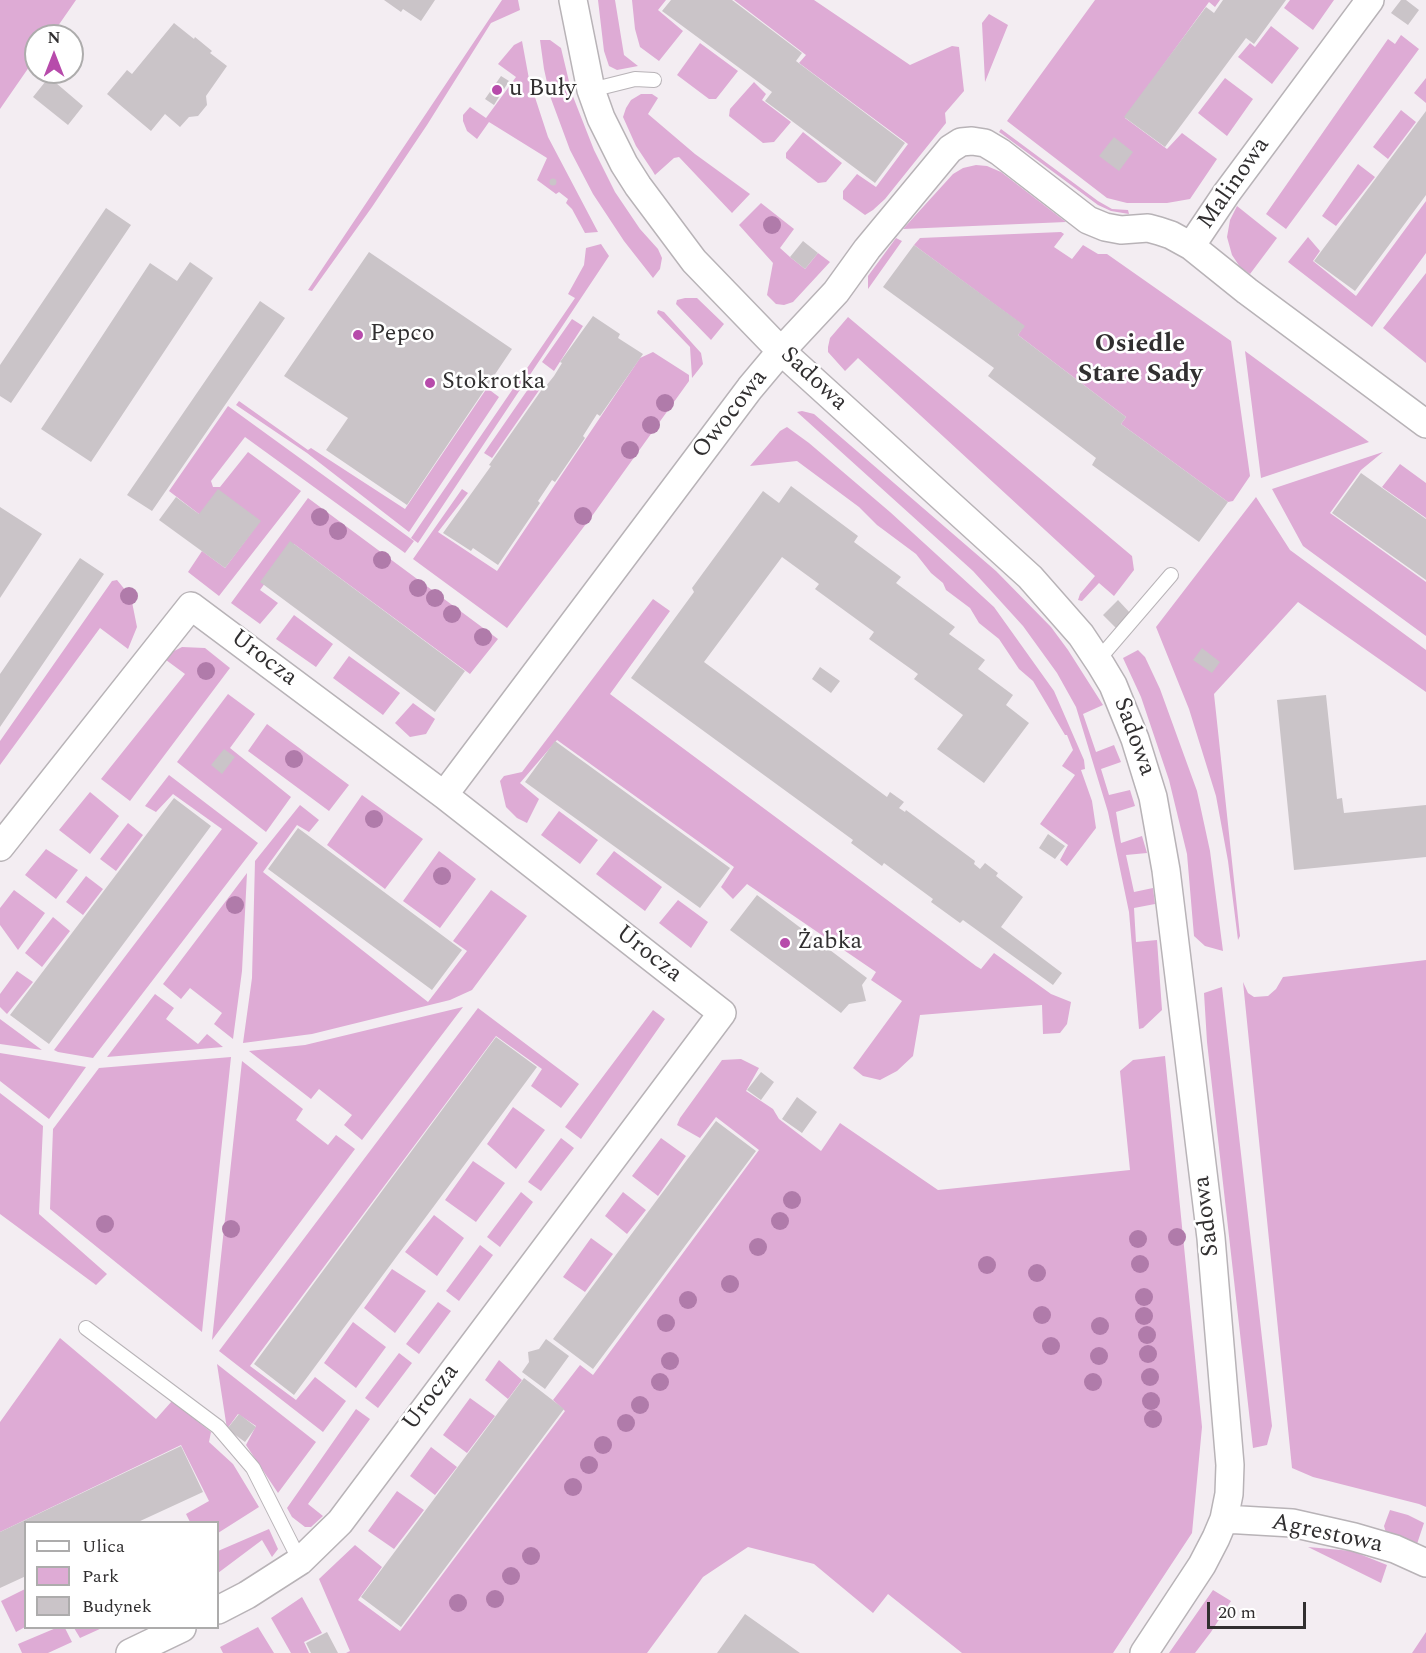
<!DOCTYPE html>
<html>
<head>
<meta charset="utf-8">
<style>
  body { margin:0 }
  #map { position:relative; width:1426px; height:1653px; overflow:hidden; background:#f3edf2; font-family:Spectral,serif }
  canvas { display:block }
  .legend { position:absolute; left:24px; top:1521px; width:195px; height:108px; box-sizing:border-box; background:#fff; border:2px solid #adacac; margin:0; padding:8px 10px; list-style:none; font-size:18px; color:#312f30 }
  .legend li { display:flex; align-items:center; gap:12px; height:30px }
  .legend b { width:30px; border:2px solid #adacac }
  .north { position:absolute; left:24px; top:24px; width:60px; height:60px; box-sizing:border-box; background:#fff; border:2px solid #adacac; border-radius:50%; rotate:0deg; font-size:16px; font-weight:700; line-height:24px; text-align:center; color:#312f30 }
  .north::after { content:''; display:block; margin:auto; width:21px; height:27px; background:#b74bab; clip-path:polygon(50% 0,100% 100%,50% 72%,0 100%) }
  .scale { position:absolute; left:1207px; top:1602px; width:99px; height:27px; box-sizing:border-box; border:3px solid #312f30; border-top:0; padding-left:8px; font-size:18px; line-height:21px; white-space:nowrap; color:#312f30; -webkit-text-stroke:4px #fff; paint-order:stroke }
</style>
</head>
<body>
<div id="map">
<canvas width="1426" height="1653"></canvas>
<ul class="legend">
<li><b style="height:8px;background:#fff"></b>Ulica</li>
<li><b style="height:16px;background:#deabd5"></b>Park</li>
<li><b style="height:16px;background:#cac4c8"></b>Budynek</li>
</ul>
<div class="north">N</div>
<div class="scale">20 m</div>
</div>
<script>
const ctx = document.querySelector('canvas').getContext('2d');
ctx.lineJoin = 'round';
function fillPath(path, color) {
  ctx.fillStyle = color;
  ctx.fill(path, 'evenodd');
}
function poly(rows) {
  const path = new Path2D();
  for (const r of rows) {
    if (r.length === 3) {
      path.moveTo(r[0] + r[2], r[1]);
      path.arc(r[0], r[1], r[2], 0, 2 * Math.PI);
      continue;
    }
    path.moveTo(r[0], r[1]);
    for (let i = 2; i < r.length; i += 2) path.lineTo(r[i], r[i + 1]);
  }
  return path;
}
function stroke(path, color, width, dash) {
  ctx.strokeStyle = color;
  ctx.lineWidth = width;
  ctx.lineCap = dash ? 'butt' : 'round';
  ctx.setLineDash(dash || []);
  ctx.stroke(path);
}
function label(font, color, halo, rows, align = 'center') {
  ctx.font = font + ' Spectral,serif';
  ctx.lineWidth = 5;
  ctx.setLineDash([]);
  ctx.textBaseline = 'middle';
  ctx.strokeStyle = halo;
  ctx.fillStyle = color;
  for (const [text, x, y, turn = 0] of rows) {
    ctx.save();
    ctx.translate(x, y);
    ctx.rotate((+turn || 0) * Math.PI / 180);
    ctx.textAlign = isNaN(turn) ? turn : align;
    if (halo) ctx.strokeText(text, 0, 0);
    ctx.fillText(text, 0, 0);
    ctx.restore();
  }
}
fillPath(poly([
  [0,0,76,0,51,36,36,36,36,57,0,109],
  [502,0,518,0,520,10,491,23,427,125,372,207,312,291,308,290],
  [598,0,615,0,624,55,638,66,617,70,609,66,604,51],
  [632,0,666,0,658,10,683,31,659,61,640,47,635,29],
  [734,0,814,0,910,65,952,46,959,47,964,91,945,113,946,123,885,199,873,210,865,215,843,199,843,191,857,174,876,187,908,144,799,63,806,55],
  [1095,0,1220,0,1215,7,1209,2,1125,118,1167,149,1182,133,1217,159,1190,199,1167,203,1127,203,1107,198,1007,121],
  [1290,0,1334,0,1313,30,1284,8],
  [989,14,1008,25,985,82,982,23],
  [1271,26,1299,48,1272,84,1238,57,1250,43,1255,47],
  [1401,35,1419,49,1286,229,1266,214,1388,39,1395,44],
  [540,40,550,40,561,48,572,94,594,150,615,192,640,229,658,249,662,258,660,269,653,278,624,241,593,194,570,150,550,96,544,69],
  [522,41,529,79,548,137,598,232,585,233,572,209,566,203,568,199,559,192,556,194,537,180,547,158,489,122,477,139,467,131,463,121,463,115,470,107,486,118,516,77,498,64,514,45],
  [700,43,738,71,716,99,709,99,677,75],
  [1225,78,1253,99,1227,136,1198,113],
  [1426,78,1426,103,1414,93],
  [754,82,766,94,762,100,791,122,774,142,763,143,729,116,730,109],
  [641,94,652,94,658,98,648,114,695,154,750,194,732,213,679,157,674,158,655,175,652,170,636,146,623,117,626,108,631,100],
  [1401,110,1416,122,1388,159,1373,147],
  [1001,129,1098,201,1112,209,1128,210,1129,214,1111,211,1098,205,1002,134,999,132],
  [803,132,842,163,826,182,818,183,786,158,786,153],
  [1358,164,1375,177,1336,226,1322,216],
  [976,165,987,166,1001,172,1066,222,903,229,953,174,963,168],
  [1426,201,1426,253,1372,327,1288,262,1308,237,1320,251,1313,261,1356,296],
  [761,203,794,229,780,248,790,257,805,269,818,253,830,262,793,302,784,305,776,304,767,295,773,263,739,225],
  [1237,206,1277,238,1250,274,1240,267,1232,255,1227,237,1230,220],
  [1061,232,1064,234,1054,247,1072,259,1083,245,1098,254,1107,254,1231,341,1250,476,1233,501,1228,502,1121,424,1126,417,1018,335,1024,326,914,245,920,238],
  [896,238,902,241,868,289,868,276],
  [601,244,609,256,418,543,411,538,575,298,568,294,584,265,586,248],
  [1426,273,1426,363,1383,328],
  [685,298,697,298,724,324,711,340,676,304,677,300],
  [658,310,664,312,701,353,703,364,692,378,690,347,657,313],
  [848,317,1132,556,1134,570,1114,596,1099,583,1082,601,1078,600,1080,594,1095,576,858,358,845,371,828,352,828,347,830,338],
  [572,319,583,326,554,371,542,362],
  [1245,351,1369,442,1261,478],
  [653,352,689,375,689,381,592,516,507,628,413,559,462,489,468,493,438,532,497,571,640,358],
  [533,382,542,386,492,458,484,453],
  [487,388,499,397,409,532,307,453,236,405,239,401,308,450,311,448,405,509],
  [228,406,414,541,405,553,245,437,211,481,213,487,220,487,248,452,301,491,219,596,188,572,202,551,225,568,260,521,199,514,169,491],
  [802,411,814,414,996,571,1051,627,1068,650,1103,705,1083,714,1096,752,1114,745,1121,762,1101,769,1109,795,1130,790,1135,806,1116,812,1121,843,1142,836,1147,853,1126,855,1134,892,1153,888,1155,904,1134,908,1136,942,1157,940,1162,1010,1143,1028,1139,1029,1129,912,1115,845,1108,812,1076,707,1057,673,1023,626,973,571,797,412],
  [787,427,809,443,890,512,994,607,1054,691,1084,760,1085,769,1081,770,1092,801,1096,828,1067,866,1060,860,1068,845,1040,824,1075,775,1062,766,1073,750,1067,735,1065,735,1033,681,1019,669,999,639,979,623,970,608,946,590,943,583,931,573,916,554,877,525,859,507,797,461,750,466,780,431],
  [1383,452,1361,470,1330,513,1426,582,1426,636,1303,546,1272,489],
  [1400,464,1426,483,1426,518,1382,487],
  [1256,497,1290,550,1426,650,1426,692,1298,602,1214,694,1240,936,1238,940,1228,861,1216,796,1189,709,1156,627],
  [308,498,498,639,470,674,294,544,260,590,278,603,260,624,231,603],
  [117,580,131,597,137,627,128,649,100,628,0,765,0,741,112,581],
  [653,599,670,611,610,694,976,966,981,969,994,953,1051,994,1071,1002,1067,1024,1060,1033,1043,1034,1042,1005,920,1015,913,1056,897,1071,880,1080,863,1076,853,1068,902,1001,871,980,876,972,747,884,733,899,721,887,734,867,557,740,520,783,539,799,527,823,517,818,506,807,500,781,504,776,522,772],
  [294,615,333,644,316,667,276,639],
  [182,647,205,648,230,668,130,801,101,779,185,674,162,657],
  [1138,650,1145,657,1160,689,1197,791,1210,851,1223,951,1205,946,1194,936,1187,854,1169,780,1141,697,1123,658],
  [349,656,400,693,383,715,333,678],
  [228,694,255,714,230,748,291,797,266,832,177,762],
  [413,703,435,719,426,734,410,737,395,723],
  [267,724,349,785,329,811,248,751],
  [169,775,258,843,93,1058,58,1052,54,1050,222,829,173,794,156,812,145,806],
  [90,792,119,816,90,854,59,830],
  [362,795,423,839,385,889,327,845],
  [300,805,319,820,309,832,297,825,263,872,428,1002,467,951,453,941,491,890,527,916,472,990,450,1000,312,1034,243,1043,252,978,255,861],
  [559,811,598,840,580,864,541,835],
  [128,823,143,835,116,871,100,859],
  [46,849,78,870,56,899,25,875],
  [439,851,476,879,440,928,403,901],
  [614,851,662,887,645,911,596,874],
  [247,873,242,971,233,1039,214,1024,222,1013,190,988,181,999,163,984],
  [86,876,103,889,83,915,66,902],
  [14,890,45,913,18,950,0,925,0,908],
  [678,900,708,922,691,948,659,923],
  [53,917,70,931,42,967,25,953],
  [1426,960,1426,1507,1419,1504,1313,1477,1292,1468,1243,982,1248,993,1254,997,1268,996,1276,989,1283,977],
  [17,971,33,982,7,1014,0,1007,0,994],
  [1222,987,1272,1426,1267,1445,1253,1448,1207,1042,1204,993],
  [155,994,174,1008,166,1019,198,1044,207,1034,223,1047,107,1057],
  [463,1007,362,1140,344,1125,352,1115,319,1089,311,1099,249,1051,305,1045],
  [478,1008,579,1084,561,1108,531,1086,542,1069,496,1036,250,1366,296,1400,315,1377,346,1401,323,1432,219,1351],
  [653,1010,665,1019,581,1139,565,1127],
  [0,1019,42,1050,0,1044],
  [0,1053,86,1067,49,1119,0,1081],
  [1165,1056,1202,1427,1192,1533,1113,1653,962,1653,888,1594,873,1613,814,1564,748,1547,703,1577,647,1653,346,1653,350,1651,319,1579,355,1545,382,1567,358,1600,400,1631,565,1411,553,1400,580,1365,593,1375,759,1150,716,1117,700,1138,677,1125,680,1118,722,1060,741,1059,759,1068,746,1091,773,1109,779,1119,821,1151,840,1123,938,1190,1130,1170,1120,1071,1133,1060],
  [231,1057,202,1332,50,1209,53,1129,99,1068],
  [242,1061,303,1109,296,1120,328,1145,336,1135,355,1149,212,1340],
  [0,1093,43,1126,39,1214,107,1274,96,1285,0,1214],
  [513,1107,545,1130,516,1169,487,1144],
  [561,1138,574,1148,541,1191,528,1182],
  [661,1138,686,1156,658,1196,632,1176],
  [473,1161,505,1183,476,1222,445,1200],
  [521,1192,533,1202,500,1247,487,1237],
  [623,1192,646,1210,627,1234,605,1216],
  [434,1215,464,1238,437,1276,405,1252],
  [591,1238,613,1254,585,1292,563,1277],
  [480,1245,493,1255,459,1301,446,1291],
  [392,1269,426,1291,395,1333,364,1308],
  [438,1302,451,1311,419,1354,406,1344],
  [353,1322,386,1347,356,1388,324,1363],
  [60,1338,156,1419,172,1401,211,1432,209,1442,233,1464,259,1507,218,1533,218,1522,190,1522,186,1514,209,1501,181,1445,0,1532,0,1422],
  [399,1353,412,1363,378,1408,365,1398],
  [499,1360,522,1380,508,1399,485,1380],
  [217,1364,316,1442,278,1493,246,1445,256,1426,238,1414,227,1429],
  [470,1398,495,1416,467,1453,443,1435],
  [356,1409,370,1419,308,1504,323,1516,311,1527,305,1527,292,1517,287,1508],
  [431,1447,457,1467,435,1495,410,1476],
  [397,1491,424,1510,394,1549,368,1531],
  [1390,1510,1408,1515,1424,1523,1417,1544,1386,1533,1384,1526],
  [269,1529,278,1549,272,1557,262,1540,218,1573,218,1551],
  [1308,1547,1352,1551,1387,1565,1381,1583],
  [25,1589,25,1627,16,1632,1,1601],
  [1213,1590,1231,1601,1211,1632,1195,1653,1169,1653],
  [302,1597,322,1633,304,1642,309,1653,291,1653,271,1618],
  [258,1627,274,1653,223,1653,220,1647],
  [56,1628,65,1628,72,1642,48,1653,22,1653,18,1644],
  [74,1628,102,1628,80,1638],
  [1426,1632,1426,1653,1412,1653]
]), '#deabd5');
fillPath(poly([
  [384,0,435,0,421,21,403,9,401,12],
  [671,0,732,0,802,53,796,61,905,143,875,183,765,101,772,92,662,11],
  [1223,0,1286,0,1254,44,1246,38,1165,147,1124,117,1206,7,1214,13],
  [1401,0,1406,0,1419,10,1408,25,1391,13],
  [174,23,194,39,195,37,212,51,210,53,227,66,206,96,207,105,198,116,189,117,180,127,165,114,151,131,107,94,127,70,132,74],
  [501,76,509,81,494,105,485,99],
  [49,77,83,106,68,125,33,97],
  [1426,111,1426,195,1355,291,1314,261],
  [1114,137,1133,152,1119,171,1099,156],
  [553,182,3.5],
  [106,208,131,225,11,403,0,396,0,365],
  [803,241,818,253,805,269,790,257],
  [914,245,1025,326,1018,335,1126,417,1121,424,1228,502,1199,542,1092,465,1096,458,988,376,994,368,883,287],
  [369,252,512,349,407,505,326,450,348,418,284,376],
  [190,262,213,278,91,462,41,429,150,263,177,281],
  [260,301,285,318,152,511,127,495],
  [593,316,620,334,618,338,643,354,600,416,597,414,583,436,585,438,555,482,552,480,538,501,540,503,498,565,473,548,471,551,443,533,491,466,489,465,545,385,546,386,554,376,562,363,560,362],
  [1361,473,1426,519,1426,580,1332,513],
  [791,486,858,536,854,542,901,577,896,583,955,627,949,634,985,660,978,669,1013,695,1006,705,1029,723,984,783,937,749,963,715,914,679,918,674,869,639,874,632,815,589,819,584,782,557,704,662,887,797,890,792,904,802,899,808,905,812,906,810,975,861,974,864,980,869,985,863,998,873,996,876,1023,897,1001,927,1062,973,1053,985,963,920,960,923,931,902,933,899,884,863,882,866,851,843,853,840,631,678,694,592,692,588,763,491,779,503],
  [218,489,261,521,225,568,159,520,176,497,199,514],
  [0,507,42,534,0,598],
  [290,541,465,671,435,712,260,582],
  [80,558,104,574,0,727,0,674],
  [1118,600,1131,614,1116,628,1103,615],
  [1202,648,1220,662,1212,673,1193,660],
  [820,667,840,681,831,693,812,679],
  [1326,695,1337,799,1342,798,1344,813,1426,805,1426,857,1294,870,1277,700],
  [555,741,730,868,700,908,525,782],
  [224,749,235,757,222,774,211,765],
  [174,798,211,826,49,1044,10,1015],
  [298,828,462,950,432,990,268,869],
  [1048,834,1065,846,1055,859,1039,848],
  [757,895,867,978,862,985,866,1001,849,1004,841,1013,730,930],
  [496,1037,537,1067,294,1395,254,1364],
  [761,1072,774,1082,761,1100,747,1090],
  [797,1097,817,1112,802,1133,782,1119],
  [716,1121,756,1151,593,1369,553,1339],
  [546,1339,569,1356,545,1389,522,1372,529,1362,528,1352,539,1349],
  [524,1378,564,1409,401,1627,361,1597],
  [239,1414,256,1427,245,1442,227,1429],
  [181,1446,203,1492,138,1522,26,1522,26,1576,0,1588,0,1532],
  [745,1614,800,1653,717,1653],
  [327,1632,338,1653,311,1653,306,1643]
]), '#cac4c8');
const lane = poly([
  [591,90,635,79,654,80],
  [1098,660,1171,575],
  [86,1328,218,1427,253,1468,300,1561]
]);
const street = poly([
  [573,0,591,90,601,118,624,164,638,186,694,261,781,351,1030,577,1081,635,1101,665,1113,685,1135,739,1153,797,1166,870,1211,1238,1230,1465,1229,1494,1224,1519,1216,1538,1202,1565,1144,1653],
  [1191,246,1226,194,1370,0],
  [444,795,750,388,781,351,836,292,867,249,950,149,961,142,972,141,985,143,1000,152,1088,220,1105,227,1121,230,1148,228,1159,231,1171,235,1191,246,1247,291,1426,424],
  [0,847,191,606,444,795,722,1013,340,1522,300,1561,247,1595,218,1610],
  [1224,1519,1292,1523,1354,1537,1395,1549,1426,1563],
  [130,1653,182,1628]
]);
stroke(lane, '#b8b3b7', 16);
stroke(street, '#b8b3b7', 30);
stroke(lane, '#fff', 14);
stroke(street, '#fff', 27);
ctx.fillStyle = '#b07baa';
for (const [x, y] of [
  [772,225],
  [665,403],
  [651,425],
  [630,450],
  [583,516],
  [320,517],
  [338,531],
  [382,560],
  [418,588],
  [129,596],
  [435,598],
  [452,614],
  [483,637],
  [206,671],
  [294,759],
  [374,819],
  [442,876],
  [235,905],
  [792,1200],
  [780,1221],
  [105,1224],
  [231,1229],
  [1177,1237],
  [1138,1239],
  [758,1247],
  [1140,1264],
  [987,1265],
  [1037,1273],
  [730,1284],
  [1144,1297],
  [688,1300],
  [1042,1315],
  [1144,1316],
  [666,1323],
  [1100,1326],
  [1147,1335],
  [1051,1346],
  [1148,1354],
  [1099,1356],
  [670,1361],
  [1150,1377],
  [660,1382],
  [1093,1382],
  [1151,1401],
  [640,1405],
  [1153,1419],
  [626,1423],
  [603,1445],
  [589,1465],
  [573,1487],
  [531,1556],
  [511,1576],
  [495,1599],
  [458,1603]
]) {
  ctx.beginPath();
  ctx.arc(x, y, 9, 0, 2 * Math.PI);
  ctx.fill();
}
for (const [x, y, r, color] of [
  [497,90,6,"#b74bab"],
  [358,335,6,"#b74bab"],
  [430,383,6,"#b74bab"],
  [785,943,6,"#b74bab"]
]) {
  const dot = new Path2D();
  dot.arc(x, y, r, 0, 2 * Math.PI);
  ctx.fillStyle = color;
  ctx.fill(dot);
  stroke(dot, '#fff', 2);
}
label('24px', '#312f30', '#fff', [
  ["u Buły",509,90],
  ["Pepco",370,335],
  ["Stokrotka",442,383],
  ["Żabka",797,943]
], 'left');
label('24px', '#312f30', '#fff', [
  ["Malinowa",1235,184,-55],
  ["Sadowa",813,380,43],
  ["Owocowa",731,415,-52],
  ["Urocza",263,659,37],
  ["Sadowa",1133,737,70],
  ["Urocza",648,955,38],
  ["Sadowa",1208,1216,-97],
  ["Urocza",432,1398,-53],
  ["Agrestowa",1327,1535,12]
]);
label('bold 26px', '#312f30', '#fff', [
  ["Osiedle",1140,346],
  ["Stare Sady",1140,376]
]);
</script>
</body>
</html>
